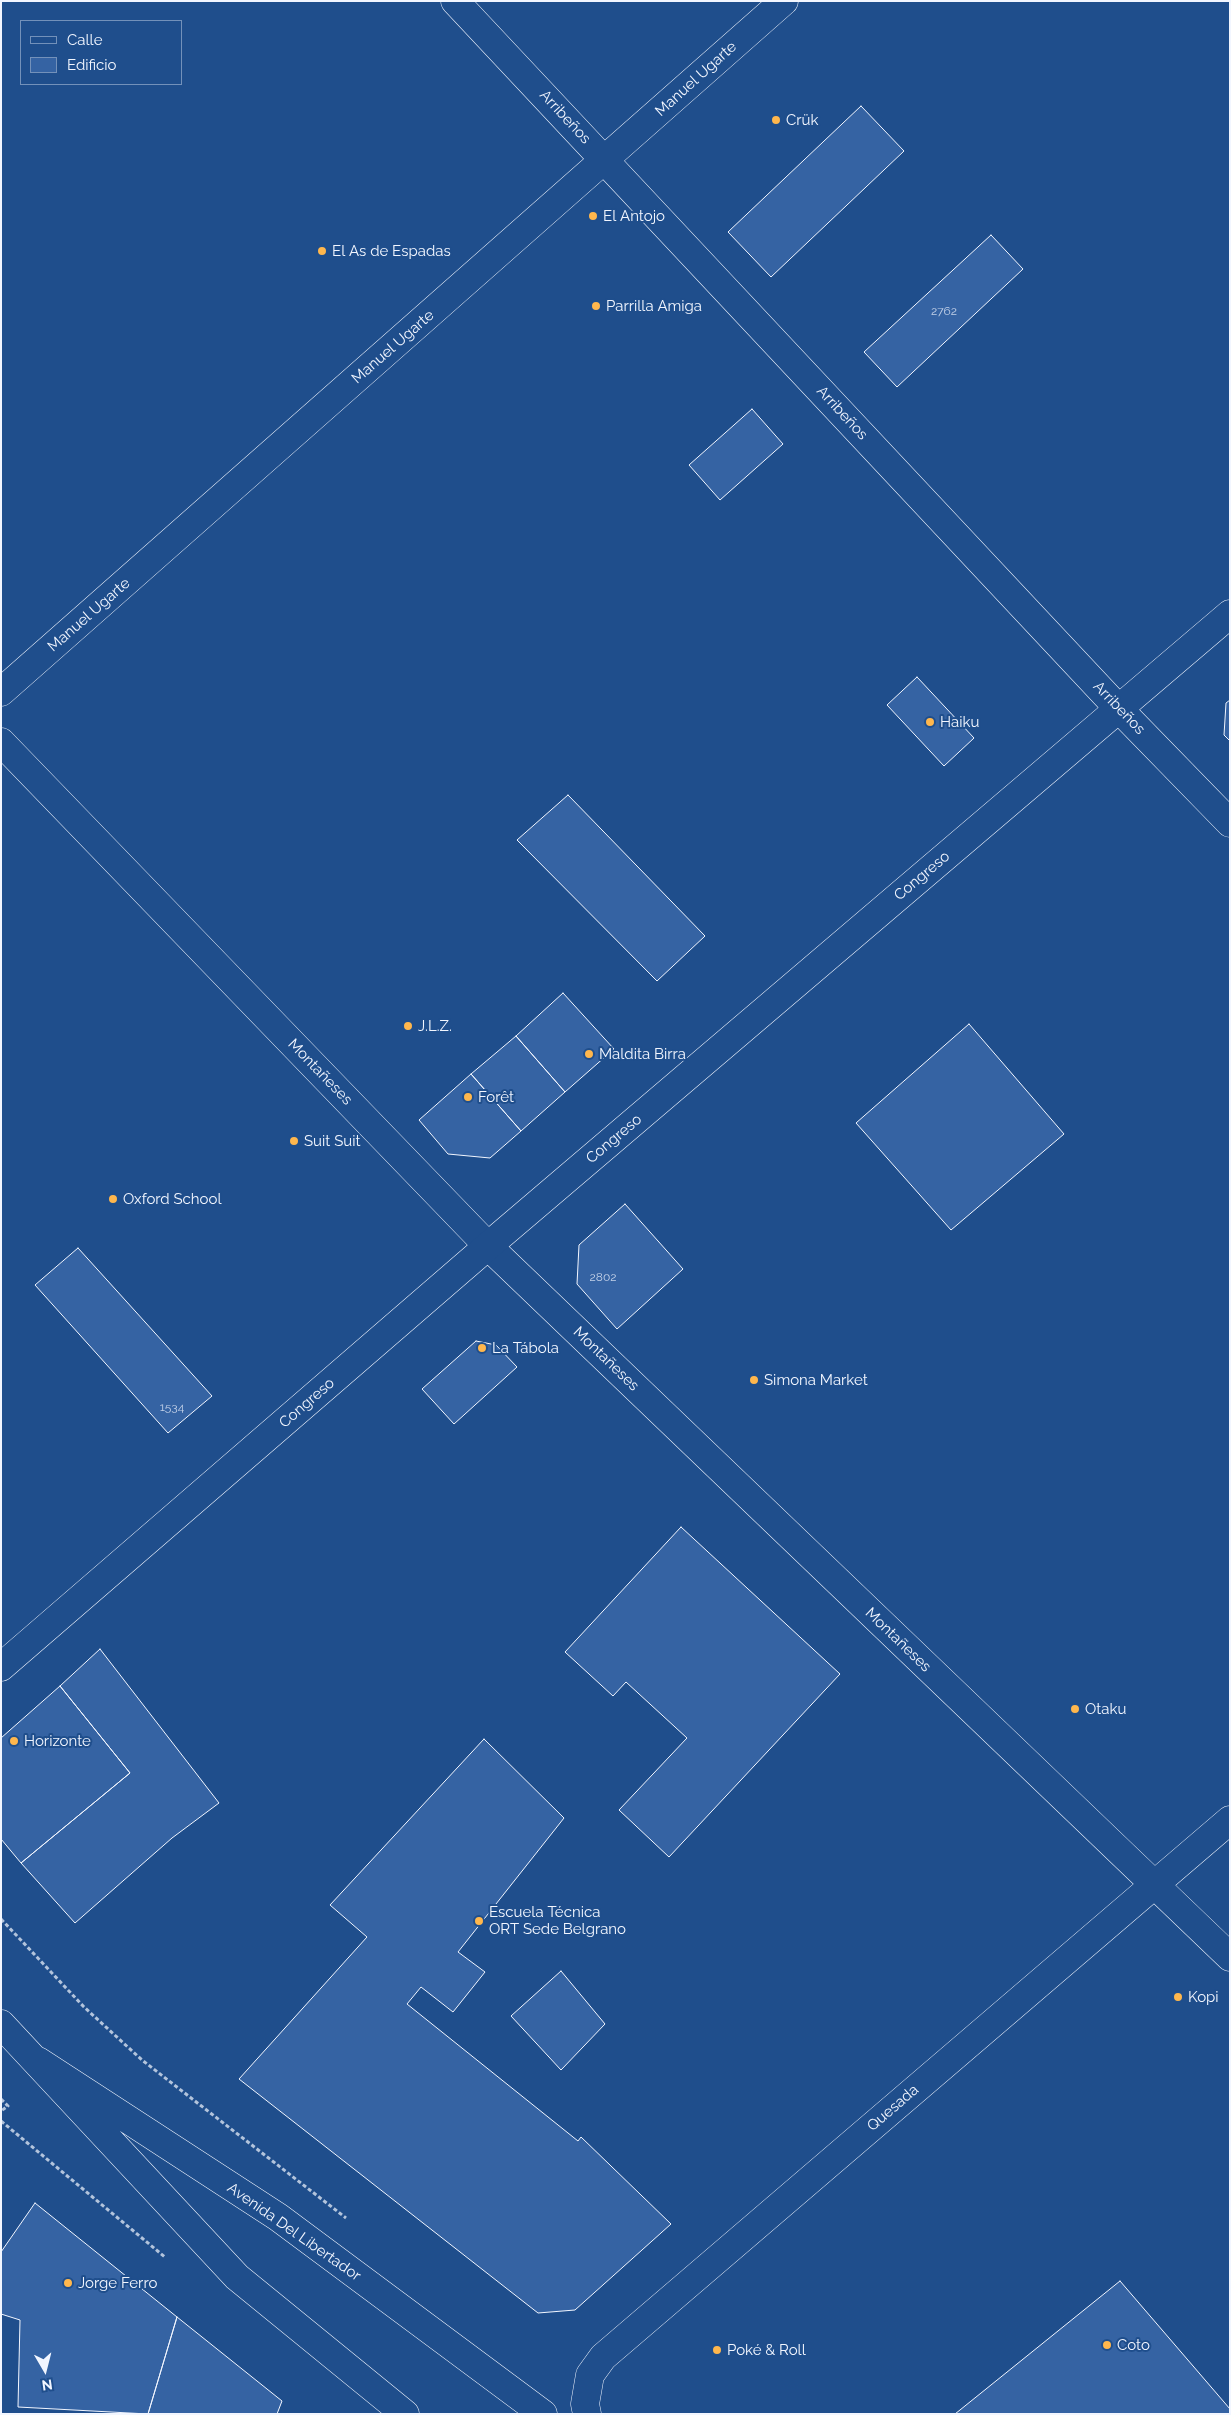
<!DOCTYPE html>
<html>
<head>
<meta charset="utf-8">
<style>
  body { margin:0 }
  #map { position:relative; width:1231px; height:2415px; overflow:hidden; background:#1f4e8c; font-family:Raleway,sans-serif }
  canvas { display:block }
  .frame { position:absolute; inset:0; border:2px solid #f2f6ff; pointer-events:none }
  .legend { position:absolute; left:20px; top:20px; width:162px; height:65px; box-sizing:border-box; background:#1f4e8c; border:1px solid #7391ba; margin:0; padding:6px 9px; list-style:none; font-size:15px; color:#f2f6ff }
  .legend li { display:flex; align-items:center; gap:10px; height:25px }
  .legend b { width:25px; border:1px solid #7391ba }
  .north { position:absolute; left:20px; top:2345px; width:50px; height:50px; -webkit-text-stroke:4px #1f4e8c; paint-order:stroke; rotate:172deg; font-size:14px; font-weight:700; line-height:20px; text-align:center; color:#f2f6ff }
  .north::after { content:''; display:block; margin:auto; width:18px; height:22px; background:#f2f6ff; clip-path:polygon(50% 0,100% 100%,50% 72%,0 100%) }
</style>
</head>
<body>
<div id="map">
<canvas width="1231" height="2415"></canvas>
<div class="frame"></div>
<ul class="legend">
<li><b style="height:6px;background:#1f4e8c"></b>Calle</li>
<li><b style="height:14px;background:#3563a3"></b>Edificio</li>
</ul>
<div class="north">N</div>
</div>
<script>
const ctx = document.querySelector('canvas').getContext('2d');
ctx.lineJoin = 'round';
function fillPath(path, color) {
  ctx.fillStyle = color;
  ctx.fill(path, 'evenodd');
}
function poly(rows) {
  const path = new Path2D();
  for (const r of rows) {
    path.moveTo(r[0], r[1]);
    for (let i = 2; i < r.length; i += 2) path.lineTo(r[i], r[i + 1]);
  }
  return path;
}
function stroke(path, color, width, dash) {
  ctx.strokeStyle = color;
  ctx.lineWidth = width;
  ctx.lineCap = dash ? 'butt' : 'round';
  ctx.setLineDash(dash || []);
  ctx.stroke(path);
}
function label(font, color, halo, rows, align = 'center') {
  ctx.font = font + ' Raleway,sans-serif';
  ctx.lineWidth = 4;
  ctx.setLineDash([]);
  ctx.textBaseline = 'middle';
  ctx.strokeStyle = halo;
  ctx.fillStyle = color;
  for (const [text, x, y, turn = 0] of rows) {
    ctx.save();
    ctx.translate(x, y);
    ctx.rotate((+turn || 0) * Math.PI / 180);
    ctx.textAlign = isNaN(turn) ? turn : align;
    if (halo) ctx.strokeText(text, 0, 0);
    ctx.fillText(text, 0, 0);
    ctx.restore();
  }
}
const building = poly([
  [861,106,904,151,771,277,728,232,861,106],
  [991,235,1023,269,897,387,864,352,991,235],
  [752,409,783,444,720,500,689,465,752,409],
  [917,677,974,738,944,766,887,705,917,677],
  [1230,700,1230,741,1224,735,1226,703,1230,700],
  [568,795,705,936,657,981,517,840,568,795],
  [563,993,614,1049,565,1092,516,1036,563,993],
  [969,1024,1064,1134,951,1230,856,1123,969,1024],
  [516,1036,565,1092,521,1131,471,1074,516,1036],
  [471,1074,521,1131,490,1158,448,1154,419,1120,471,1074],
  [625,1204,683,1269,617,1329,577,1284,579,1245,625,1204],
  [78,1248,212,1396,168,1433,35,1285,78,1248],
  [476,1341,496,1345,517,1367,454,1424,422,1389,476,1341],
  [681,1527,840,1674,669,1857,619,1810,687,1738,626,1682,613,1696,565,1652,681,1527],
  [100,1649,219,1803,172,1838,75,1923,21,1863,130,1773,60,1686,100,1649],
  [60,1686,130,1773,21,1863,1,1839,1,1738,60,1686],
  [484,1739,564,1818,458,1952,485,1972,453,2012,421,1987,407,2004,578,2141,581,2137,671,2224,575,2310,538,2313,239,2079,367,1937,330,1905,484,1739],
  [561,1971,605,2024,561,2070,511,2016,561,1971],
  [35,2203,177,2317,148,2414,18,2407,20,2320,1,2314,1,2252,35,2203],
  [1120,2281,1230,2409,1230,2414,955,2414,1120,2281],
  [177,2317,282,2401,277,2414,148,2414,177,2317]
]);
fillPath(building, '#3563a3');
stroke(building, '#f2f6ff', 1);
const minor = poly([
  [455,1,1119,709,1230,823],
  [1,692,784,1],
  [1,742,488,1246,1230,1957],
  [587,2414,585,2404,590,2375,603,2357,1230,1820]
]);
const tertiary = poly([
  [1,1667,488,1246,1230,614]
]);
const primary = poly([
  [1,2024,237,2277,405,2414],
  [38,2061,278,2217,543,2414]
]);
stroke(minor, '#f2f6ff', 29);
stroke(tertiary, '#f2f6ff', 29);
stroke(primary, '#f2f6ff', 29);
stroke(poly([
  [1,1919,84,2007,142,2060,346,2218],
  [1,2099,8,2106,1,2111],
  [1,2121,166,2258]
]), '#b3c4dc', 3, [4, 2.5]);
stroke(minor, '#1f4e8c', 28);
stroke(tertiary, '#1f4e8c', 28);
stroke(primary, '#1f4e8c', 28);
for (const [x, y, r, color] of [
  [776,120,5,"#ffb74d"],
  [593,216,5,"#ffb74d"],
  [322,251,5,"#ffb74d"],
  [596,306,5,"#ffb74d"],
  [930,722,5,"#ffb74d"],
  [408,1026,5,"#ffb74d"],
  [589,1054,5,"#ffb74d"],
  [468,1097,5,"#ffb74d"],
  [294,1141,5,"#ffb74d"],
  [113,1199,5,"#ffb74d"],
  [482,1348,5,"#ffb74d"],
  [754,1380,5,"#ffb74d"],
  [1075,1709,5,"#ffb74d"],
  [14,1741,5,"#ffb74d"],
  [479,1921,5,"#ffb74d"],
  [1178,1997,5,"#ffb74d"],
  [68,2283,5,"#ffb74d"],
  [1107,2345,5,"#ffb74d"],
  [717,2350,5,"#ffb74d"]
]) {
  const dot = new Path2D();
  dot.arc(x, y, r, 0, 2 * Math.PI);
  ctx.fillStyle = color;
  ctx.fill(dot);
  stroke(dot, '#1f4e8c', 2);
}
label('12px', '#c3d1e8', null, [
  ["2762",944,311],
  ["2802",603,1277],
  ["1534",172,1407]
]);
label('15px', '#f2f6ff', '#1f4e8c', [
  ["Manuel Ugarte",696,79,-42],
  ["Arribeños",565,117,47],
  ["Manuel Ugarte",393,347,-41],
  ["Arribeños",842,413,47],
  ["Manuel Ugarte",89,615,-41],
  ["Arribeños",1119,708,46],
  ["Congreso",922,876,-40],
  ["Montañeses",320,1072,46],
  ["Congreso",614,1139,-40],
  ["Montañeses",606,1359,44],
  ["Congreso",307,1403,-41],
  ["Montañeses",898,1640,44],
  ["Quesada",893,2108,-41],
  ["Avenida Del Libertador",294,2232,35]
]);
label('15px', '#f2f6ff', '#1f4e8c', [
  ["Crük",786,120],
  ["El Antojo",603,216],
  ["El As de Espadas",332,251],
  ["Parrilla Amiga",606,306],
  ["Haiku",940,722],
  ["J.L.Z.",418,1026],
  ["Maldita Birra",599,1054],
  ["Forêt",478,1097],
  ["Suit Suit",304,1141],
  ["Oxford School",123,1199],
  ["La Tábola",492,1348],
  ["Simona Market",764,1380],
  ["Otaku",1085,1709],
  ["Horizonte",24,1741],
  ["Escuela Técnica",489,1912],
  ["ORT Sede Belgrano",489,1929],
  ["Kopi",1188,1997],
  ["Jorge Ferro",78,2283],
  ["Coto",1117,2345],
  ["Poké & Roll",727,2350]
], 'left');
</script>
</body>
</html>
